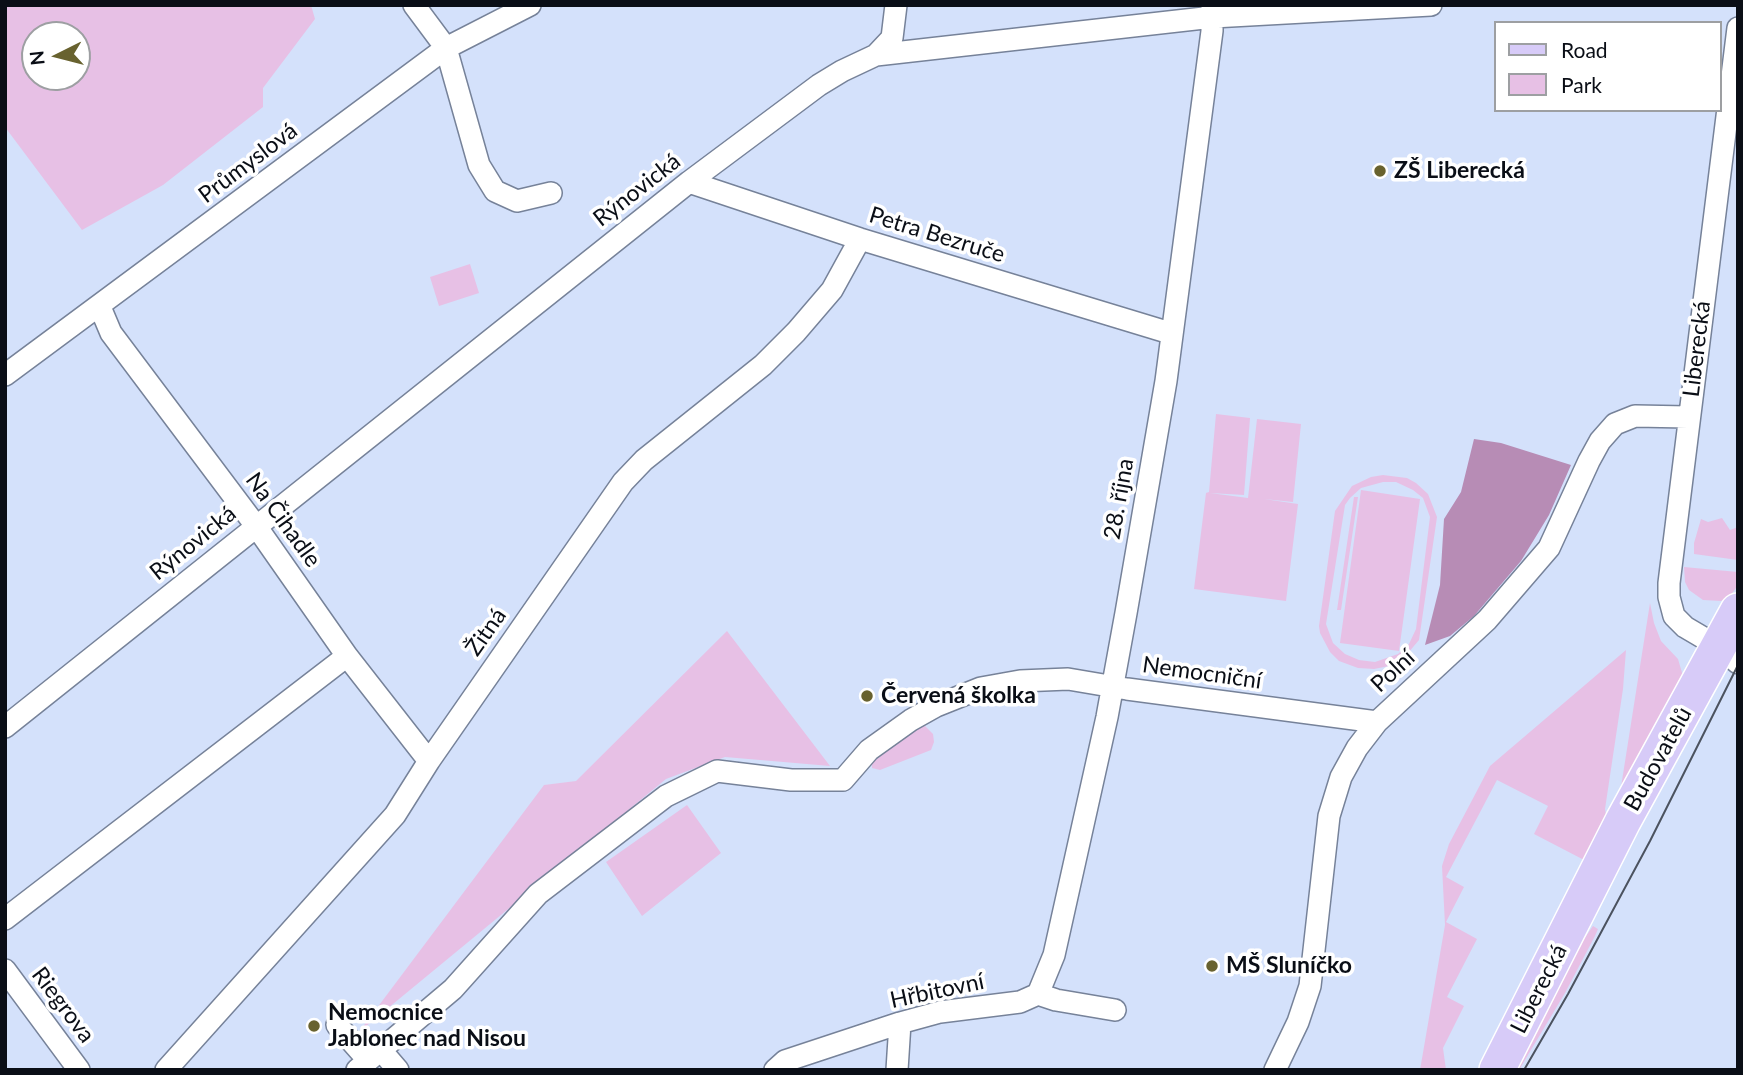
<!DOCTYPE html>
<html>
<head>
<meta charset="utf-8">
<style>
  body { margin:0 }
  #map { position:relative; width:1743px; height:1075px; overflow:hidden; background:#d4e1fb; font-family:Lato,sans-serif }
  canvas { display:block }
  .frame { position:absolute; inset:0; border:7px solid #0a0e16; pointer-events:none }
  .legend { position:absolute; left:1494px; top:21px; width:228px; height:91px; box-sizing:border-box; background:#fff; border:2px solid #9d9fa2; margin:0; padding:9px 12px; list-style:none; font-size:21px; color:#0a0e16 }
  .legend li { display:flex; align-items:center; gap:14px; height:35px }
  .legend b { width:35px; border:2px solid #9d9fa2 }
  .north { position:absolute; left:21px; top:21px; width:70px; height:70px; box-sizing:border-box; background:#fff; border:2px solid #9d9fa2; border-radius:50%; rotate:264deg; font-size:19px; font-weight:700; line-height:28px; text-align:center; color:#0a0e16 }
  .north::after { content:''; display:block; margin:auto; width:24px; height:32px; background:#68622f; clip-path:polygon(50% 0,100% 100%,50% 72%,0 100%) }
</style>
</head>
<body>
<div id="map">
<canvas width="1743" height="1075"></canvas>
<div class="frame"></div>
<ul class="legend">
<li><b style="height:9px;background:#d7cbf8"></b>Road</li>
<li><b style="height:19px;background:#e7c0e5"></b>Park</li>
</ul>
<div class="north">N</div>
</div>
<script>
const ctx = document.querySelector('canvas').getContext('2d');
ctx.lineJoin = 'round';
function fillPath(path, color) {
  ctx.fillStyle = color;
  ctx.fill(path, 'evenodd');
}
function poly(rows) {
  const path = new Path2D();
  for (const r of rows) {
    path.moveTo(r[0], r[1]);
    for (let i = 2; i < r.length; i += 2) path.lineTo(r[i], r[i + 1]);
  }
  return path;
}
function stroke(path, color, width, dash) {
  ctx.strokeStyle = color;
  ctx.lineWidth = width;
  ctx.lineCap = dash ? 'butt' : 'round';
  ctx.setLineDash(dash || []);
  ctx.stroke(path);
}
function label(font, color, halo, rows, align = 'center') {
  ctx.font = font + ' Lato,sans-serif';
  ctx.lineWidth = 7;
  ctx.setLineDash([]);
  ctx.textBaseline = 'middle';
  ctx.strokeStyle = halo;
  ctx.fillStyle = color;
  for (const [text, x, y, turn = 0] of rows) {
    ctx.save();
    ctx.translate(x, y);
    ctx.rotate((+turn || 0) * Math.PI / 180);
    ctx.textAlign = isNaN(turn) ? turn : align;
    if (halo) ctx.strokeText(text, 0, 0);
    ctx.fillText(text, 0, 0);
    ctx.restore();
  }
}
fillPath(poly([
  [5,5,311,5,315,19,263,88,263,107,163,185,82,230,5,127],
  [77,35,77,77,35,77,35,35],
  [470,264,479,293,439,306,430,277],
  [1216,414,1250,418,1244,495,1210,493,1248,498,1257,419,1301,424,1293,502,1264,499,1298,504,1286,601,1194,589,1206,493,1209,492],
  [1383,475,1407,478,1416,483,1428,494,1437,517,1419,640,1403,659,1394,665,1374,669,1358,668,1339,661,1330,652,1320,633,1319,626,1335,511,1352,486,1371,477],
  [1383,482,1396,482,1413,490,1423,498,1430,517,1416,629,1409,644,1398,654,1375,662,1359,660,1345,654,1333,643,1326,624,1345,505,1350,498,1361,488],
  [1361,490,1420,499,1399,651,1340,643],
  [1354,497,1358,497,1341,610,1337,610],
  [1722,518,1730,530,1738,527,1738,560,1694,554,1694,543,1701,519,1708,522],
  [1684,567,1738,572,1738,585,1731,595,1721,601,1703,600,1689,590,1685,582],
  [1650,603,1654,623,1661,641,1678,659,1683,676,1618,806],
  [727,631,830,766,725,757,666,779,359,1032,544,785,576,781],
  [1626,650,1623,689,1605,809,1607,820,1586,861,1534,834,1548,806,1497,780,1446,877,1464,887,1446,922,1477,939,1447,997,1464,1006,1443,1048,1446,1070,1420,1070,1445,925,1442,866,1449,844,1490,766],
  [925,726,933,734,934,742,931,750,880,770,872,768,872,761,918,727],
  [687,805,721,853,642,916,606,862],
  [1593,926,1598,929,1595,936,1565,993,1519,1070,1509,1070,1548,991]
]), '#e7c0e5');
fillPath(poly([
  [1474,439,1501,443,1571,465,1549,515,1521,561,1474,616,1450,636,1425,645,1440,585,1444,519,1461,492]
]), '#b78cb5');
const street = poly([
  [414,5,446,48,479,165,495,191,517,201,551,193],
  [1738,28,1669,583,1669,597,1674,616,1685,627,1719,647,1738,663],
  [876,55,892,38,896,5],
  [689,182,860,239,1170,333],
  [100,307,111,333,256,526,347,656,429,761],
  [5,375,446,48,530,5],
  [5,727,689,182,819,85,842,71,876,55,1213,17,1431,5],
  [5,919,347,656],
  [5,970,79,1070],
  [1038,994,1054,955,1107,717,1126,613,1166,381,1212,31,1212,5],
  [337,1025,368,1060],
  [380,1049,398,1070],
  [166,1070,395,815,429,761,623,482,644,460,763,365,796,332,832,290,860,239],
  [357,1070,453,989,538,894,666,796,717,771,791,780,843,780,869,750,911,720,936,706,981,688,1020,681,1068,679,1127,689,1377,722],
  [775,1070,785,1061,900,1023,940,1012,1020,1002,1038,994,1056,1000,1115,1010],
  [897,1070,900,1023],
  [1275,1070,1298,1022,1310,986,1329,816,1341,777,1357,748,1377,722,1487,620,1549,548,1589,461,1600,441,1615,424,1635,416,1688,417]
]);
const primary = poly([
  [1497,1070,1623,821,1738,611]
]);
stroke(street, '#768299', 24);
stroke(primary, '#fff', 38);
stroke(street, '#fff', 21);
stroke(primary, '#d7cbf8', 35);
stroke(poly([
  [1524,1070,1568,994,1650,841,1738,665]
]), '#4b525f', 2);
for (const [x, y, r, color] of [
  [1380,171,7,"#68622f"],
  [867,696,7,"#68622f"],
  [1212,966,7,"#68622f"],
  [314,1026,7,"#68622f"]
]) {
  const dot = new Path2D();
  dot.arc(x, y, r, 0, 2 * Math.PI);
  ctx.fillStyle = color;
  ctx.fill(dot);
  stroke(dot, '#fff', 2.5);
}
label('23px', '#0a0e16', '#fff', [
  ["Průmyslová",248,163,-37],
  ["Rýnovická",637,190,-38],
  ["Petra Bezruče",937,235,17],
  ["Liberecká",1697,349,-83],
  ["28. října",1119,499,-80],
  ["Na Čihadle",283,520,54],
  ["Rýnovická",193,543,-39],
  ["Žitná",486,632,-55],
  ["Polní",1393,671,-43],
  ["Nemocniční",1202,673,8],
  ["Budovatelů",1658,759,-61],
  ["Liberecká",1539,989,-63],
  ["Hřbitovní",937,991,-12],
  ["Riegrova",63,1005,53]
]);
label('bold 23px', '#0a0e16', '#fff', [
  ["ZŠ Liberecká",1394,171],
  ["Červená školka",881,696],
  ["MŠ Sluníčko",1226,966],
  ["Nemocnice",328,1013],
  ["Jablonec nad Nisou",328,1039]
], 'left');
</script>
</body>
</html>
